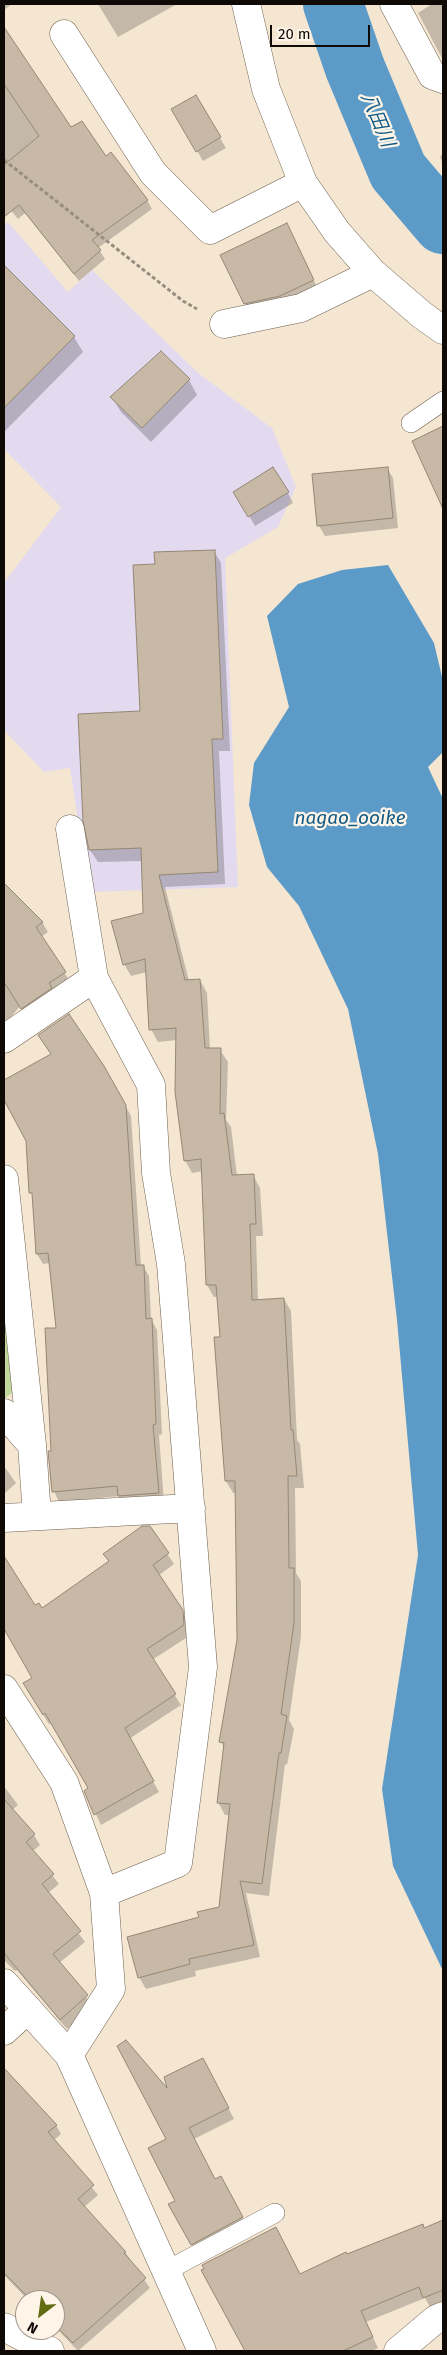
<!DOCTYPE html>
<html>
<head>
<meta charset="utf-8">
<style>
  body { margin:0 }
  #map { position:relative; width:447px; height:2355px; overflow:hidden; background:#f5e6d2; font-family:"Fira Sans",sans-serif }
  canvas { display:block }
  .frame { position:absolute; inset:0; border:5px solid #0f0a05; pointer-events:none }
  .north { position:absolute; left:15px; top:2290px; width:50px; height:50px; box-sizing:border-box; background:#fef5e8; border:1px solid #9e978d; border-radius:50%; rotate:210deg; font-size:14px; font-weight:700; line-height:20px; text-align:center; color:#0f0a05 }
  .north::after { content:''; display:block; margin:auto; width:18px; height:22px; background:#626c12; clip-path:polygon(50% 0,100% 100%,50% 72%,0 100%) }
  .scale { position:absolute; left:270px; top:25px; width:100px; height:22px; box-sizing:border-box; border:2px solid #0f0a05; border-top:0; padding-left:6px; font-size:15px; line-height:18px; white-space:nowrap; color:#0f0a05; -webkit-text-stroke:4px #fef5e8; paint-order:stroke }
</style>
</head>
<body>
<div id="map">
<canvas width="447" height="2355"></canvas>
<div class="frame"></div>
<div class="north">N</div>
<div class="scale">20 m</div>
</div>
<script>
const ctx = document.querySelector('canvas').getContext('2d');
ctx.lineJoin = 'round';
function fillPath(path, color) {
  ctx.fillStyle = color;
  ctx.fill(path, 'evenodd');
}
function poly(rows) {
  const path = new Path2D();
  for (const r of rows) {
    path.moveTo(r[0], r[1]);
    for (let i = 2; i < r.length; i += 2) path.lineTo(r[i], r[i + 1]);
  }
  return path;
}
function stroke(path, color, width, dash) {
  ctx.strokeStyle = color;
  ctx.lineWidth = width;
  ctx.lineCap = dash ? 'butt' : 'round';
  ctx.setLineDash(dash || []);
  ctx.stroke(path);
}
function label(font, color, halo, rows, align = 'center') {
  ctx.font = font + ' "Fira Sans","Noto Sans JP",sans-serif';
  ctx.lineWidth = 4.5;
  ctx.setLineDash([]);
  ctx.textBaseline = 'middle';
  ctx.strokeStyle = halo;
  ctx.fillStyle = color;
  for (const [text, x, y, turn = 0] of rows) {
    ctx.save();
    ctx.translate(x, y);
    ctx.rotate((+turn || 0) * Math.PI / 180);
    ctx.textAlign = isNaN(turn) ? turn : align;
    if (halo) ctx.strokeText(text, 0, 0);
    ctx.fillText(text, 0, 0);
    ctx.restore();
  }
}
fillPath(poly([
  [8,222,68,292,92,270,197,372,272,428,296,487,278,527,225,558,238,887,89,892,70,768,44,772,4,730,4,583,61,507,4,449,4,225]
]), '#e3daef');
fillPath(poly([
  [4,1289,16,1390,4,1399]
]), '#c1d69a');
fillPath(poly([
  [388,565,434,643,443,681,443,752,428,767,443,799,443,1971,393,1866,382,1789,418,1555,397,1320,378,1154,348,1009,299,906,267,867,249,805,254,763,289,707,267,616,298,584,342,570]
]), '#5c9ac7');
fillPath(poly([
  [4,4,12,4,4,10],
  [98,4,177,4,118,37],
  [432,4,443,4,443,60,418,13],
  [4,28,71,129,105,158,147,200,152,209,98,248,105,259,79,281,25,213,18,219,4,202],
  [195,96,226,148,203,161,173,110],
  [443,153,443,164,440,157],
  [292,235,319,291,251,314,245,303],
  [4,267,74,337,83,352,4,432],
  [189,380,197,395,151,442,121,412,112,397],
  [443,427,443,506,414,442],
  [387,468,393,478,398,528,325,536,319,526],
  [235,492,288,493,293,503,255,526],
  [214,551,221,563,230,751,219,751,225,884,165,887,189,981,200,980,207,993,210,1049,220,1050,228,1062,226,1120,231,1127,237,1176,253,1175,260,1188,263,1236,256,1236,258,1300,284,1299,291,1311,297,1440,300,1444,304,1488,295,1488,296,1573,301,1581,301,1636,289,1720,294,1729,287,1765,285,1764,269,1896,246,1893,260,1957,195,1971,196,1976,146,1989,139,1977,200,1918,220,1908,230,1815,225,1815,218,1802,225,1749,221,1742,238,1640,237,1493,233,1493,226,1481,215,1338,221,1338,218,1297,214,1297,207,1285,203,1171,192,1173,185,1160,177,1040,158,1042,151,1029,147,972,131,976,124,964,145,914,143,861,98,862,90,850,141,712,156,565],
  [4,885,42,922,48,932,41,937,71,983,28,1018,20,1006,4,1026],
  [52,1055,103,1066,131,1116,141,1266,143,1266,149,1276,151,1319,157,1330,162,1434,159,1435,164,1503,125,1506,119,1496,59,1502,54,1491,52,1452,57,1329,50,1263,43,1264,37,1254,50,1181,4,1097,4,1082],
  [4,1466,16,1483,4,1494],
  [149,1527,174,1564,158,1576,188,1621,189,1636,152,1660,181,1705,129,1739,159,1792,101,1825,85,1791,90,1789,52,1723,49,1724,30,1694,34,1678,4,1627,4,1559,34,1607,41,1610,109,1562,105,1554],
  [4,1786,18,1805,12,1810,34,1835,40,1845,33,1851,59,1884,48,1893,85,1942,59,1963,93,2006,67,2029,17,1970,15,1971,4,1960,4,1899,6,1897,4,1894],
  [208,2070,234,2119,194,2139,215,2180,226,2187,248,2228,198,2255,170,2205,176,2201,167,2140,169,2093],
  [14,2081,56,2125,61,2134,53,2141,98,2195,84,2207,125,2252,150,2288,78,2351,58,2330,53,2335,49,2330,55,2330,55,2300,28,2300,4,2275,4,2090],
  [443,2222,443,2313,431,2309,425,2298,366,2322,378,2348,372,2351,247,2351,203,2271,300,2275,346,2255]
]), '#0003');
stroke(poly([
  [333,4,355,68,398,171,443,224]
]), '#5c9ac7', 60);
const building = poly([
  [4,27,71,127,82,121,106,156,111,152,148,200,92,240,101,250,74,274,19,205,4,217,4,165,39,136,4,84,4,27],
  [196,95,221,137,196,152,171,109,196,95],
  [287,223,314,280,280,296,244,304,220,255,287,223],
  [4,265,75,336,4,408,4,265],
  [161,351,190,379,142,428,110,397,161,351],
  [443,426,443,509,412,441,443,426],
  [273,467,289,492,248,517,233,492,273,467],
  [388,467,393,518,317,526,312,474,388,467],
  [215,550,223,739,212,739,218,872,159,875,185,980,200,979,205,1048,221,1048,220,1114,224,1113,232,1175,254,1174,256,1224,250,1224,252,1300,284,1298,291,1430,293,1430,297,1476,288,1476,289,1568,294,1568,294,1623,281,1714,287,1716,281,1753,279,1753,262,1884,240,1881,254,1945,189,1959,190,1964,138,1978,127,1937,199,1917,197,1912,219,1907,230,1804,217,1803,224,1743,219,1742,237,1640,235,1481,225,1481,214,1337,220,1337,216,1285,206,1285,201,1159,184,1161,175,1092,176,1028,149,1030,145,959,123,965,111,921,143,913,141,848,89,850,83,821,78,714,140,711,133,565,155,564,154,552,215,550],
  [4,883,43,922,36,927,66,972,49,983,52,988,21,1009,4,982,4,883],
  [69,1014,104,1066,126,1105,136,1265,144,1265,146,1319,152,1318,156,1424,153,1425,159,1493,118,1496,117,1486,52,1492,48,1451,51,1451,45,1328,56,1328,48,1253,36,1254,32,1193,29,1193,26,1141,4,1100,4,1080,51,1054,38,1035,69,1014],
  [142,1526,150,1526,169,1553,153,1565,183,1610,184,1625,147,1649,176,1694,125,1728,154,1781,94,1815,84,1791,88,1788,45,1713,43,1715,23,1683,32,1678,4,1629,4,1556,35,1605,39,1603,42,1608,109,1561,103,1554,142,1526],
  [4,1799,35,1834,26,1842,54,1874,42,1884,81,1931,53,1954,88,1995,60,2020,4,1953,4,1799],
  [126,2040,167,2088,164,2077,203,2058,229,2108,189,2128,215,2179,221,2176,243,2217,191,2245,168,2204,175,2201,148,2148,166,2139,117,2046,126,2040],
  [4,2068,57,2125,48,2132,94,2185,78,2199,126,2252,124,2253,146,2278,73,2343,55,2325,55,2300,31,2300,4,2273,4,2068],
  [443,2220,443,2290,423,2298,419,2287,361,2311,373,2337,343,2351,245,2351,201,2270,204,2269,202,2265,276,2227,300,2274,346,2252,347,2254,423,2224,424,2228,443,2220]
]);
fillPath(building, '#c7b9a5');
stroke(building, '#958775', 1);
const service = poly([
  [411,423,443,401],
  [166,2271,275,2213]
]);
const minor = poly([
  [394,4,432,75,443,79],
  [64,34,153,173,210,230,303,183],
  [224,324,301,308,373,273],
  [70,829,94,978,151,1085,156,1173,171,1264,203,1667,178,1863,104,1893],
  [4,1039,94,978],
  [4,1179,32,1445,37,1516],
  [4,1413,32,1445],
  [4,1518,191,1508],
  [4,1689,64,1782,104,1893,111,1989,69,2055],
  [4,1983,69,2055,202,2351],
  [4,2031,28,2009],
  [398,2351,436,2319,443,2316]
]);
const tertiary = poly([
  [246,4,266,89,303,183,337,232,373,273,422,315,443,330],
  [4,2327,50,2351]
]);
stroke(service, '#6d604e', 20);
stroke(minor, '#6d604e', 29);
stroke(tertiary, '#6d604e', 29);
stroke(poly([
  [4,160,183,301,197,309]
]), '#988d7f', 3, [4, 2.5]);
stroke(service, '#fff', 19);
stroke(minor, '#fff', 28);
stroke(tertiary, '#fff', 28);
label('italic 19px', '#115a86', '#fef5e8', [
  ["八田川",377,120,67],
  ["nagao_ooike",350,819]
]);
</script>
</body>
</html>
